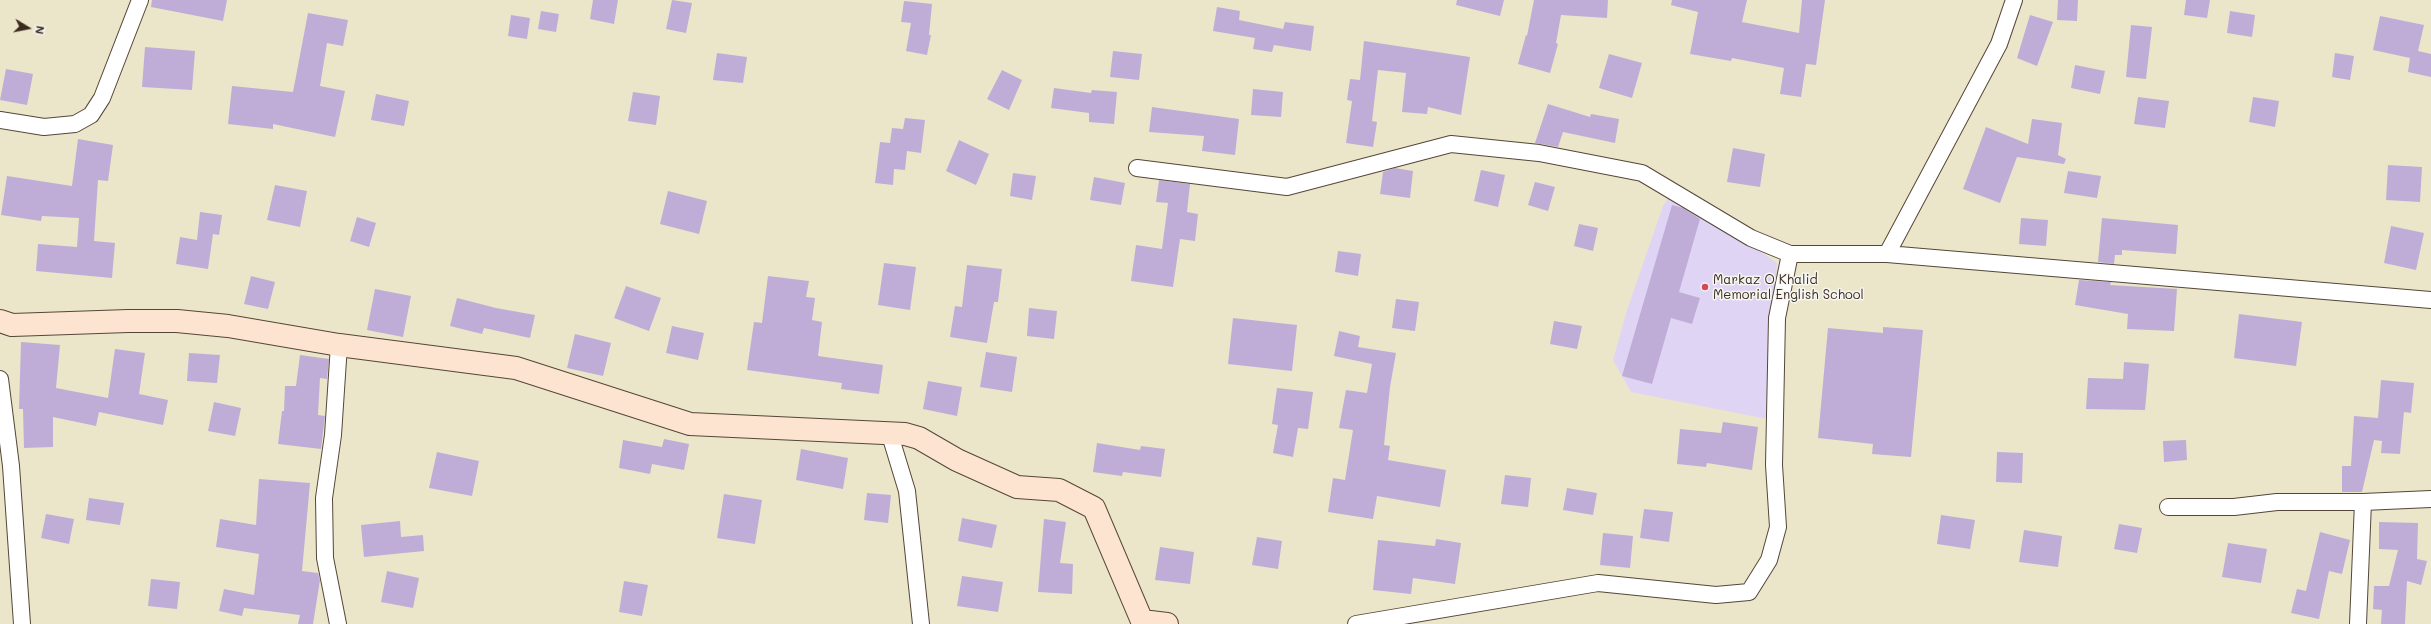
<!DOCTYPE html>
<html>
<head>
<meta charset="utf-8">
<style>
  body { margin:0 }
  #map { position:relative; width:2431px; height:624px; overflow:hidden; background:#ebe6ca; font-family:Mali,sans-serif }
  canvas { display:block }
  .north { position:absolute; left:8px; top:8px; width:40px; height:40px; -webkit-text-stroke:3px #f6f6f2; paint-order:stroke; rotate:100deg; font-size:11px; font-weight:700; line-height:16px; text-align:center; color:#3b2a1e }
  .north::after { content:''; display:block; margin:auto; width:14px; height:18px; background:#3b2a1e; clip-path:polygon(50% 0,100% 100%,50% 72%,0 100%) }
</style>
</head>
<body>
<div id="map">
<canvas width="2431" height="624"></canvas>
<div class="north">N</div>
</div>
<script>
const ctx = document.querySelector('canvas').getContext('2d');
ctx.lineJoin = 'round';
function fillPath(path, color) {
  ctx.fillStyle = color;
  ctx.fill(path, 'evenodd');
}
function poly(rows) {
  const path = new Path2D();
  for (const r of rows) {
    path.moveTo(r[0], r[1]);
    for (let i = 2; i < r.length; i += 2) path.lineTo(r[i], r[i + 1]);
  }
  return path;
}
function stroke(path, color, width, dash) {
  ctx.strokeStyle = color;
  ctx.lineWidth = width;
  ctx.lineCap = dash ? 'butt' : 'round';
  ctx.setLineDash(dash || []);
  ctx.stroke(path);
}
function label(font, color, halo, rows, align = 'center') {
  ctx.font = font + ' Mali,sans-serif';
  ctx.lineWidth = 3;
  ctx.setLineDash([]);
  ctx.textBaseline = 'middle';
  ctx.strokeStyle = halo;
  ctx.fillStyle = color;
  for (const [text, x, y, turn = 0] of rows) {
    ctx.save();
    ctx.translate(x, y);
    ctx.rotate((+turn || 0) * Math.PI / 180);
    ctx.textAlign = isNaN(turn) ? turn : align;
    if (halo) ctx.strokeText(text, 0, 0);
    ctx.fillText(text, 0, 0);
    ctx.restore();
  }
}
fillPath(poly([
  [1671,194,1721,224,1777,263,1767,419,1631,392,1613,360,1627,310,1663,206]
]), '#e0d4f4');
fillPath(poly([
  [152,0,227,0,223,21,151,7],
  [593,0,618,0,614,24,590,19],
  [672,0,692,3,686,33,666,29],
  [1457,0,1504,0,1500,16,1456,5],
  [1534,0,1608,0,1607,18,1561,15,1556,43,1558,44,1550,73,1518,64,1526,35,1527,36],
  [1672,0,1747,0,1742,22,1799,33,1802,0,1825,0,1816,65,1806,64,1801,97,1780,94,1784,68,1732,58,1731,61,1690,54,1698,12,1671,5],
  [2058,0,2078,0,2077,21,2057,20],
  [2186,0,2210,0,2207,18,2184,15],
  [904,1,932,4,929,35,931,35,927,55,906,51,911,23,901,22],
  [1217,7,1240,11,1239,20,1283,29,1285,22,1314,26,1311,51,1274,45,1272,52,1253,49,1255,38,1213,31],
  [541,11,559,14,556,32,538,29],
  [2230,11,2255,15,2252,37,2227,33],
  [308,13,348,20,343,46,327,43,320,86,345,91,335,137,273,124,273,129,228,124,232,86,293,92],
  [511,15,530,18,527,39,508,36],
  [2030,15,2053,22,2037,66,2017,58],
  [2380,16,2424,25,2418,51,2431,54,2431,77,2408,72,2410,58,2373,50],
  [2131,25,2152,27,2146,79,2126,77],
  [1364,41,1470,57,1461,115,1428,107,1427,114,1402,112,1406,73,1378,70,1372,121,1377,122,1373,147,1346,143,1352,101,1347,100,1350,79,1360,80],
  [145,47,195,51,192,90,142,87],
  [1113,51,1142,54,1139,80,1110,77],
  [717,53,747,57,743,83,713,80],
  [2335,53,2354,56,2350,80,2332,77],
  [1609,54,1642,63,1632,98,1599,88],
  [2075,65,2105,71,2100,94,2071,88],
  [6,69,33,74,27,105,0,100],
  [1002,70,1022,80,1009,110,987,99],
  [1054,88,1091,93,1092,90,1117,92,1114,124,1089,122,1089,113,1051,108],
  [1253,89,1283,92,1281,117,1251,115],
  [633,92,660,96,656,125,628,121],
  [376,94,409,101,404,126,371,120],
  [2138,97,2169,101,2165,128,2134,124],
  [2253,97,2279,101,2275,127,2249,122],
  [1548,104,1590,117,1591,114,1619,119,1615,143,1563,132,1558,147,1535,143],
  [1152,107,1239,119,1235,155,1202,151,1204,136,1149,132],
  [905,118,925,120,921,153,907,151,905,170,894,169,893,185,875,183,880,142,890,143,892,128,903,129],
  [2032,119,2062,123,2058,155,2066,159,2064,164,2017,157,2000,203,1963,189,1986,127,2028,144],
  [78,139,113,145,108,181,98,180,94,241,115,243,112,278,36,271,38,244,77,247,79,218,42,216,41,221,1,215,7,176,72,186],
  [959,140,989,154,976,185,946,171],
  [1733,148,1765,154,1760,187,1727,182],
  [2388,165,2422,167,2420,202,2386,200],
  [1395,168,1413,171,1410,198,1380,194,1383,172],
  [1481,170,1505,175,1498,207,1474,201],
  [2068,171,2101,176,2097,198,2064,193],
  [1013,173,1036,176,1032,200,1010,196],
  [1094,177,1125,183,1121,205,1090,200],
  [1159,180,1190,184,1187,212,1198,214,1195,241,1180,239,1173,287,1131,281,1136,245,1162,249,1168,203,1156,202],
  [1535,182,1555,187,1548,211,1528,205],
  [275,185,307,191,300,227,267,220],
  [668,191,707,201,699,234,660,224],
  [1672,205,1683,208,1700,219,1679,292,1700,298,1692,324,1671,318,1652,384,1622,376],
  [200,212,222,215,219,235,213,234,208,269,176,264,180,237,197,240],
  [357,217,376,223,369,247,350,241],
  [2021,218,2048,220,2046,246,2019,244],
  [2102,218,2178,225,2176,254,2122,250,2122,255,2115,255,2114,264,2098,262],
  [1579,224,1598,228,1593,251,1574,246],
  [2391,226,2424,233,2416,270,2384,263],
  [1338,251,1361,254,1358,276,1335,272],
  [884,263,916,267,910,310,878,305],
  [967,265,1002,269,998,302,994,302,987,343,950,337,955,306,962,307],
  [251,276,275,282,268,309,244,304],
  [768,276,809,281,806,297,815,298,812,320,822,322,818,356,883,365,879,394,841,389,842,383,747,370,754,322,762,323],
  [2079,280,2111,282,2110,285,2177,289,2174,331,2127,329,2128,314,2075,305],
  [626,286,661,298,649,331,614,318],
  [375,289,411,296,403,337,367,330],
  [457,298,496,308,535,315,530,338,484,328,482,334,450,326],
  [1396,299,1419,302,1415,331,1392,328],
  [1029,308,1057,311,1054,339,1027,336],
  [2239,314,2302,322,2296,366,2234,358],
  [1233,318,1297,325,1292,371,1228,364],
  [1554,321,1582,326,1577,349,1550,344],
  [672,326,704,333,698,360,666,353],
  [1883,327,1923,330,1911,457,1872,454,1873,444,1818,438,1828,328,1883,333],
  [1339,331,1360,336,1358,347,1396,353,1390,387,1384,445,1390,446,1388,460,1446,470,1440,507,1377,496,1373,519,1328,512,1333,478,1345,480,1353,430,1339,428,1346,390,1367,393,1372,364,1334,356],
  [575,334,611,343,603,376,567,368],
  [21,342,60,345,56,388,108,398,115,349,145,353,139,394,168,400,163,425,99,412,96,426,53,417,53,447,24,448,23,409,19,409],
  [986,352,1017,357,1012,392,980,387],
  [189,353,220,355,217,383,187,381],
  [300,355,329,359,327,379,320,378,318,415,325,416,321,449,278,444,282,411,284,411,285,386,296,386],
  [2124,362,2149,364,2145,410,2086,409,2088,378,2123,379],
  [2381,380,2414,383,2411,413,2404,412,2400,454,2381,453,2382,441,2374,440,2362,492,2342,492,2342,466,2351,466,2354,416,2378,418],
  [928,381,962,387,957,416,923,409],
  [1277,388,1313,392,1308,429,1298,428,1293,457,1273,453,1278,425,1272,424],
  [214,402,241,408,235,436,208,431],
  [1723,422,1758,427,1752,470,1707,463,1706,467,1677,464,1680,429,1721,433],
  [664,439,689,444,684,470,652,464,650,474,619,468,623,440,662,447],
  [2186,440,2187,460,2164,462,2163,441],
  [1097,443,1140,450,1141,446,1165,449,1161,477,1123,472,1122,476,1093,472],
  [801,449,848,458,843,489,796,480],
  [437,452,479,461,472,496,429,488],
  [1997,452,2023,453,2022,483,1996,482],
  [1505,475,1531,478,1528,507,1501,504],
  [259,479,310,483,302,571,318,573,320,580,313,624,298,624,300,615,244,608,242,616,219,611,224,589,254,595,259,554,216,547,220,519,256,525],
  [1567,488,1597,493,1593,515,1563,510],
  [867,493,891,495,888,523,864,520],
  [724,494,762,500,755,544,717,538],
  [89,498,124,503,120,525,86,520],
  [1644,509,1673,512,1669,542,1640,538],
  [46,514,74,519,69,544,41,538],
  [1941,515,1975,520,1970,549,1937,544],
  [962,518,997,525,992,548,958,541],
  [1044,519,1066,522,1060,563,1073,564,1072,594,1038,592],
  [400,521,401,537,423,535,424,551,364,557,361,525],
  [2379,522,2418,523,2417,559,2427,561,2421,585,2407,581,2405,624,2381,624,2382,610,2373,609,2374,586,2389,586,2398,550,2379,549],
  [2119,524,2142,528,2137,553,2114,549],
  [2024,530,2062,536,2058,567,2019,562],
  [2320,532,2350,540,2342,574,2329,571,2319,619,2291,613,2297,589,2306,591],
  [1603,533,1633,536,1630,568,1600,565],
  [1257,537,1282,541,1278,569,1252,565],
  [1436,539,1461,543,1455,584,1413,578,1411,594,1373,590,1378,540,1435,546],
  [2228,543,2267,549,2261,583,2222,577],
  [1160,547,1194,552,1190,584,1155,580],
  [387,571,419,578,413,608,381,602],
  [962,576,1003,582,998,612,957,606],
  [151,579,180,582,177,609,148,606],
  [624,581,648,585,642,616,619,612]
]), '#bfadd8');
const minor = poly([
  [0,120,44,127,75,124,91,115,102,98,140,0],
  [1137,168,1287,187,1451,144,1539,153,1642,173,1751,238,1790,254,1887,254,2431,300],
  [1887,254,1999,44,2014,0],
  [0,379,11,466,22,624],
  [890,435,907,491,921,624],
  [2168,507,2234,507,2277,502,2363,502,2431,499],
  [338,624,325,558,324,498,333,435,339,345],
  [1356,624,1598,583,1716,595,1749,592,1769,560,1778,527,1774,465,1777,318,1790,254],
  [2358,624,2363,502]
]);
const secondary = poly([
  [0,321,12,325,128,321,177,321,228,326,339,345,516,368,690,424,905,434,919,438,957,460,1017,487,1059,490,1094,508,1142,621,1167,624]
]);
stroke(minor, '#554638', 18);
stroke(secondary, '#554638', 24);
stroke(minor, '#fff', 16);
stroke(secondary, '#fde4d0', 22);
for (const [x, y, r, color] of [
  [1705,287,4,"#d1495b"]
]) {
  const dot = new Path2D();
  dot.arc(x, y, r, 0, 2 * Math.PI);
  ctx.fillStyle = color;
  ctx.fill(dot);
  stroke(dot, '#f6f6f2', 1.5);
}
label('13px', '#3b2a1e', '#f6f6f2', [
  ["Markaz O Khalid",1713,280],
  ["Memorial English School",1713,295]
], 'left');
</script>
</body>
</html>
